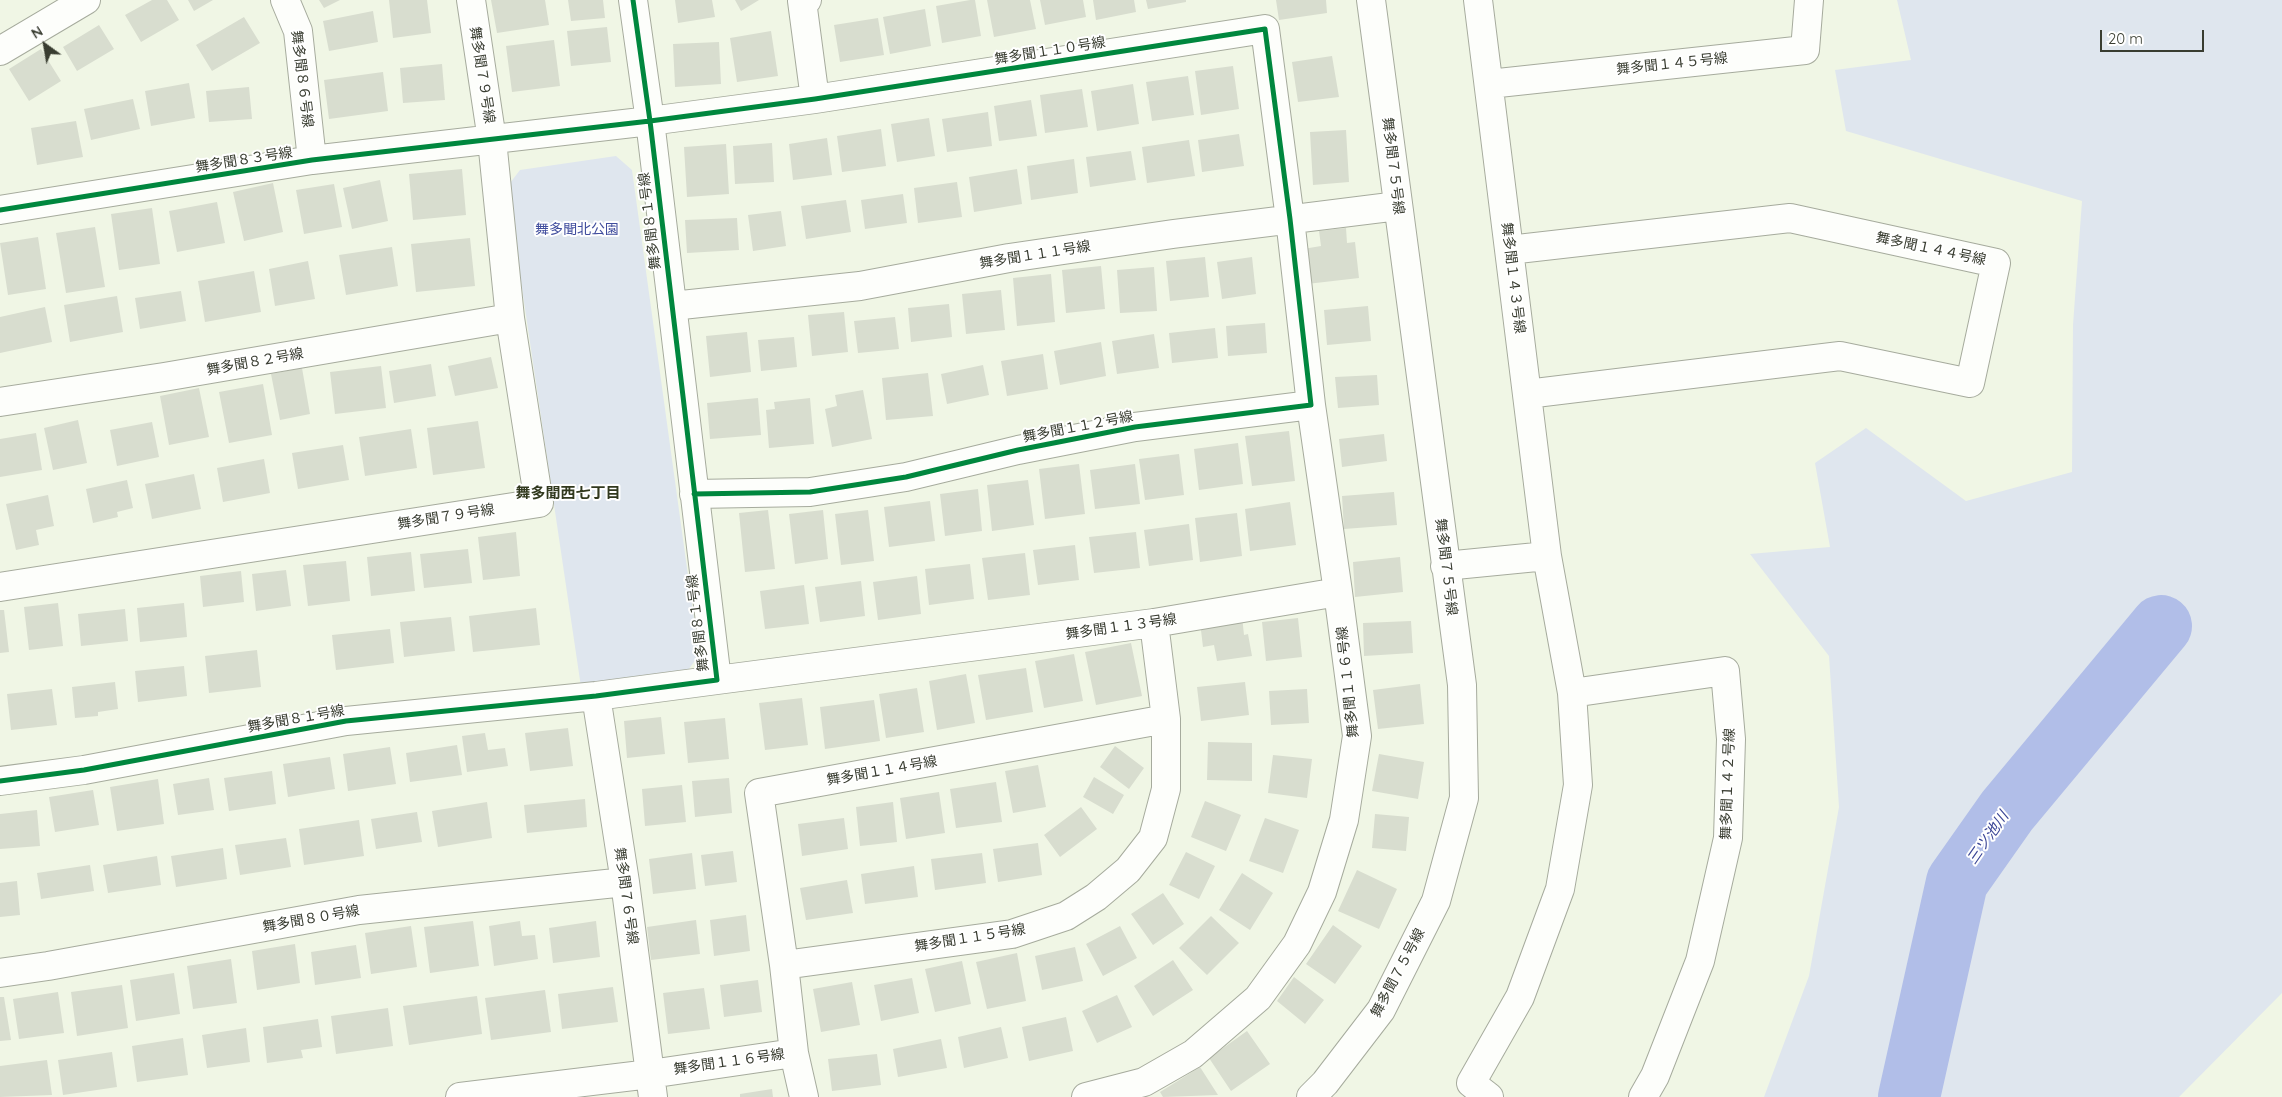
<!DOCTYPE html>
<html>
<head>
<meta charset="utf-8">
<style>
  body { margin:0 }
  #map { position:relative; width:2282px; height:1097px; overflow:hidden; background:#f0f6e5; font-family:Quicksand,sans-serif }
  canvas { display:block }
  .north { position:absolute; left:20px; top:20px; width:50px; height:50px; -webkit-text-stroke:4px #fff; paint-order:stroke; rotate:328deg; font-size:14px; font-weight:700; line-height:20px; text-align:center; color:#393d31 }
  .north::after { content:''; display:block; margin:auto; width:18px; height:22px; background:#393d31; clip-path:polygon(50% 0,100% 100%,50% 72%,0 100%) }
  .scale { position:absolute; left:2100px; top:30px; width:104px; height:22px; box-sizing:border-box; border:2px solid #393d31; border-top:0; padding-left:6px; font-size:15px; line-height:18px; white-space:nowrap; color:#393d31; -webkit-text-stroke:4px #fff; paint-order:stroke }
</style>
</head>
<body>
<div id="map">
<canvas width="2282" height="1097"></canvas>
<div class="north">N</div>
<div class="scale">20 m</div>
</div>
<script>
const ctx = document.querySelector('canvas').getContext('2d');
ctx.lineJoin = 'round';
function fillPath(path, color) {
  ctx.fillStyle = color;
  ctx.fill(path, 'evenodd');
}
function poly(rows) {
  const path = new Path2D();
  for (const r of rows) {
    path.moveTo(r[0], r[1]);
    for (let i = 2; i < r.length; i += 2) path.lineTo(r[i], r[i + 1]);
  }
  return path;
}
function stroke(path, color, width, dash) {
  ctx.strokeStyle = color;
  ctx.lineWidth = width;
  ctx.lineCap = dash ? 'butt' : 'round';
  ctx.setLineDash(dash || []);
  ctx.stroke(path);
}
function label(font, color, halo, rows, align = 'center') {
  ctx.font = font + ' Quicksand,"Noto Sans JP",sans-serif';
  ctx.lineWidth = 4;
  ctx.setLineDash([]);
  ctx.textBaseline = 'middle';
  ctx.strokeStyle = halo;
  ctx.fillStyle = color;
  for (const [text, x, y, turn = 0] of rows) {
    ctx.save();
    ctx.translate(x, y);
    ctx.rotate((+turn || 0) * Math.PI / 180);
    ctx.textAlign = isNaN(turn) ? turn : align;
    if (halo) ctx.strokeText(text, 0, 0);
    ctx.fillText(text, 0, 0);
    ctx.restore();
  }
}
fillPath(poly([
  [1897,0,2282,0,2282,993,2179,1097,1764,1097,1809,976,1839,807,1829,656,1750,554,1830,547,1815,463,1866,428,1966,501,2072,472,2073,325,2082,201,1846,131,1835,70,1911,60],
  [616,156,632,170,699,655,686,673,581,687,507,187,520,170]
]), '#dfe6ee');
stroke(poly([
  [1909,1097,1957,882,2007,811,2161,626]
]), '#b1bee8', 62);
fillPath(poly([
  [152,0,167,0,179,20,141,42,125,15],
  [188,0,213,0,194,11],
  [319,0,340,0,324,8],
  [389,0,427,0,431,33,393,38],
  [491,0,545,0,549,25,497,33],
  [568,0,603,0,605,18,571,21],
  [675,0,712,0,715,17,678,23],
  [735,0,759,0,741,11],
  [970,0,975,0,981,36,942,43,936,6],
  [987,0,1030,0,1036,29,994,37],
  [1040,0,1083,0,1086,17,1045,25],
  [1093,0,1134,0,1136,12,1096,20],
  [1146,0,1186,0,1186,2,1148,9],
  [1276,0,1326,0,1327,13,1279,20],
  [925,9,931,46,890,54,883,17],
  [373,11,378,42,329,51,323,21],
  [244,17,260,43,212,71,196,45],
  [878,18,884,55,840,62,834,25],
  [99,25,114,49,77,71,63,47],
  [607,27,611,62,571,66,567,31],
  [771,31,778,76,737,82,730,38],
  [554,40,560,86,512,92,506,46],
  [719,42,721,84,675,87,673,44],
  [41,49,61,81,29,101,9,69],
  [1332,56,1339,97,1298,102,1292,62],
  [442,64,445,100,403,103,400,68],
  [1233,66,1239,109,1201,115,1195,71],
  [383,72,388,111,329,119,324,80],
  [1188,76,1194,115,1152,121,1146,82],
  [189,83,195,118,151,126,145,91],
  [1133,84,1139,124,1097,131,1091,91],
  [249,87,252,119,209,122,206,91],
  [1082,89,1088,127,1045,133,1040,95],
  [133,99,140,129,91,140,84,109],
  [1031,100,1037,136,999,141,994,106],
  [988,112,992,146,947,152,942,119],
  [929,118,935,156,897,162,891,124],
  [76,121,83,157,37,165,31,128],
  [881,129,886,166,842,172,837,136],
  [1346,130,1349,182,1313,185,1310,132],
  [1239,134,1244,166,1202,172,1198,140],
  [827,138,832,175,793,180,789,144],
  [1189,140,1195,176,1147,183,1142,147],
  [772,143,774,182,735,184,733,146],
  [726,144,729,194,687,197,684,147],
  [1131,151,1136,180,1090,187,1086,157],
  [1074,159,1078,193,1031,200,1027,166],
  [462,169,466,215,413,220,409,174],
  [1017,169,1022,204,974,212,969,177],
  [380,180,388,221,352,229,343,188],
  [957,182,962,217,918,223,914,188],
  [273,183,283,232,244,241,233,192],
  [334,184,342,227,304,234,296,190],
  [903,194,907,223,865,229,861,200],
  [846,200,851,232,806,239,801,206],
  [217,202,225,243,177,252,169,211],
  [152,208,160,264,119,270,111,214],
  [781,211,786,246,753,251,748,215],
  [737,218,739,250,687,253,685,220],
  [95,227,105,287,66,293,56,233],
  [1346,228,1347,243,1355,242,1359,278,1307,284,1303,249,1321,246,1319,231],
  [38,237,46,289,8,295,0,243],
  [470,238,475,286,416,292,411,244],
  [392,247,398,286,346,295,339,255],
  [1205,257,1209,297,1170,301,1166,261],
  [1252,257,1256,294,1222,299,1217,262],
  [308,261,315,299,275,306,269,269],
  [1101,266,1105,309,1066,313,1062,270],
  [1154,267,1157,311,1120,313,1117,270],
  [254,271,261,312,205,322,198,281],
  [1051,274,1055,322,1017,326,1013,278],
  [1001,290,1005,330,966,334,962,294],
  [181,291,186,321,140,329,135,298],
  [117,296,123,332,70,342,64,305],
  [949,304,952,337,911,342,908,308],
  [1368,306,1371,341,1327,345,1324,310],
  [45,307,52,342,0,353,0,317],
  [844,312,848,352,812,356,808,315],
  [895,317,899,349,858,353,854,321],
  [1265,323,1267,353,1228,356,1226,326],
  [1215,328,1218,358,1172,363,1169,333],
  [747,332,751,372,710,377,706,336],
  [1154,334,1159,368,1117,374,1112,341],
  [794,337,797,367,761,371,758,340],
  [1101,342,1106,376,1060,385,1054,351],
  [1043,354,1048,389,1007,396,1001,361],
  [491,357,498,388,455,396,448,366],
  [431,364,436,396,394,403,389,371],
  [983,365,989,395,947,404,941,374],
  [381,366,386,408,335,414,330,372],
  [302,368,310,414,280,420,271,374],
  [928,373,933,416,886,420,882,378],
  [1377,375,1379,405,1338,408,1335,377],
  [263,384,272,435,229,443,219,392],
  [199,388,209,437,169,445,160,396],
  [863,390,872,439,832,447,825,409,837,406,835,395],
  [758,398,761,435,710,439,707,403],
  [810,398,814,444,769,448,766,410,775,409,774,402],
  [78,420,87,463,53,470,44,428],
  [478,421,485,468,433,475,427,428],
  [152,422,159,457,117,466,110,430],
  [411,429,417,468,365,476,359,437],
  [1289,431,1295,481,1252,486,1245,436],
  [36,433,42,470,0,477,0,439],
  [1384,434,1387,461,1342,467,1339,439],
  [1238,443,1243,484,1199,490,1194,449],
  [343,445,349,480,298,489,292,453],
  [1179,454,1184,495,1145,500,1139,459],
  [264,459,270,493,223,502,217,468],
  [1079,464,1085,514,1045,519,1039,469],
  [1135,464,1140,504,1095,509,1090,470],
  [194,474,201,509,152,519,145,484],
  [127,480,133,508,117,512,118,517,93,523,86,489],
  [1028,480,1034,525,992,531,987,485],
  [978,489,982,531,945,536,940,494],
  [1394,492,1397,525,1344,529,1342,496],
  [48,495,54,526,36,530,39,545,16,550,6,504],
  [930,501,935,541,889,547,884,507],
  [1290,502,1296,545,1250,551,1245,509],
  [768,510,775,569,745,572,739,513],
  [823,510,828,559,795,564,789,514],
  [868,510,874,561,841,565,835,514],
  [1237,513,1242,556,1200,562,1195,518],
  [1189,524,1193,560,1149,566,1144,530],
  [516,532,520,576,483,580,478,537],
  [1136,532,1140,568,1094,573,1089,537],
  [1075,545,1079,580,1038,585,1033,550],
  [468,549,472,583,424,588,420,554],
  [411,552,415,591,371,596,367,557],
  [1025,553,1030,595,988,600,982,558],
  [1400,557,1403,592,1355,597,1353,562],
  [346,561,350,601,308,606,303,565],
  [970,564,974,599,929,605,925,569],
  [286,570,291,606,256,611,252,574],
  [241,571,244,602,203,607,200,576],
  [917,576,921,614,878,620,873,582],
  [861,581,865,616,820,622,815,587],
  [804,585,809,624,765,629,760,591],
  [58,603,63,646,29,650,24,607],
  [184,603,187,637,140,642,137,608],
  [536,608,540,645,473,652,469,616],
  [125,609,128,641,81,646,78,614],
  [0,610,4,610,9,652,0,653],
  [1242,616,1244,635,1248,634,1252,656,1217,661,1214,645,1203,647,1200,622],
  [451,617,455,651,404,657,400,622],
  [1298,618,1302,657,1266,661,1262,622],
  [1411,621,1413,653,1364,656,1363,623],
  [390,629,394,663,336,670,332,635],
  [1131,643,1142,696,1096,705,1085,652],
  [257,650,261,687,209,693,205,656],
  [1074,654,1083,701,1044,708,1035,661],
  [184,666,187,696,138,702,135,671],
  [1026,668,1033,712,986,720,978,675],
  [966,674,975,723,937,730,929,681],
  [115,682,118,709,98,712,98,716,75,718,72,687],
  [1245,682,1249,715,1201,721,1197,687],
  [1420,684,1424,724,1378,729,1373,690],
  [917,688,924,732,886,738,879,694],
  [52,689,57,725,11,730,7,694],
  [1307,689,1309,723,1271,725,1269,691],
  [802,698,808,745,765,750,759,703],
  [874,700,880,741,825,749,820,707],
  [661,717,665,754,627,758,624,721],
  [725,718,729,759,688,763,684,722],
  [568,728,573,766,530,771,525,733],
  [485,733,488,750,505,748,508,766,467,772,462,736],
  [1208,742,1252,743,1252,781,1207,780],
  [457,745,462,775,410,782,406,753],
  [1115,746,1144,768,1129,789,1100,767],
  [390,747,396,784,348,791,343,754],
  [1379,754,1424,762,1418,799,1372,791],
  [1273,755,1312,759,1307,798,1268,793],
  [330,757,335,789,288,797,283,764],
  [1038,765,1046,807,1013,813,1005,771],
  [272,771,276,804,229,811,224,778],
  [1094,777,1124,795,1113,814,1083,797],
  [209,778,214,810,178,815,173,784],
  [729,778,732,813,695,817,692,781],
  [158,779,164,824,117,831,110,787],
  [996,782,1002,822,956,828,950,789],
  [682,785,686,822,645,826,642,789],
  [93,790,99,825,55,832,49,797],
  [939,792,945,833,906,839,900,798],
  [585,799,587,827,527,833,524,805],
  [1205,801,1241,815,1226,851,1191,837],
  [487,802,492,838,438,847,432,811],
  [893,802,897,842,860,846,856,807],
  [1081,807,1097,829,1060,857,1044,835],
  [37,810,40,846,0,849,0,814],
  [417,812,422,842,376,849,371,819],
  [1375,814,1409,817,1406,851,1372,848],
  [844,818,848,849,802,856,798,824],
  [1265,818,1299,830,1283,873,1249,861],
  [359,820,364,856,304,865,299,829],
  [286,838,291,867,240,875,235,845],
  [1038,843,1042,875,998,882,993,849],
  [223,848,227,879,176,887,171,856],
  [733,851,737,882,705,886,701,855],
  [1186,852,1215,866,1199,899,1169,885],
  [692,853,696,889,653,894,649,859],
  [982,853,986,883,935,890,931,859],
  [157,856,161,885,108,893,103,865],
  [90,865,94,891,41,899,37,873],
  [914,866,918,897,865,904,861,874],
  [1357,870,1397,889,1379,929,1338,911],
  [1242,873,1273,893,1250,930,1219,910],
  [847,880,853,913,806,920,800,888],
  [17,881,20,915,0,917,0,883],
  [1163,893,1184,924,1153,945,1131,914],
  [746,915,750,951,714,956,710,920],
  [1211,916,1239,943,1207,975,1179,948],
  [696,920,700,954,651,960,647,927],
  [473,921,479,966,430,973,424,927],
  [520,921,522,936,535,935,538,959,494,966,489,926],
  [596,921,600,957,553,963,549,928],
  [1333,925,1362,946,1335,984,1306,964],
  [411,926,417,967,371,974,365,933],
  [1120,926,1137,958,1103,976,1086,944],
  [295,944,300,983,257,990,252,951],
  [356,945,361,978,315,985,311,952],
  [1075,947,1083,981,1042,990,1035,956],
  [1017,953,1026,1001,987,1009,976,962],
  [231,959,237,1003,193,1009,187,966],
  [1173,960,1193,990,1153,1016,1134,986],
  [962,961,971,1004,935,1012,925,969],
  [174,973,180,1014,136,1021,130,980],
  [1294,977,1324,1000,1305,1024,1277,1001],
  [912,978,919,1013,881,1021,874,985],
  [758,980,762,1012,724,1017,720,985],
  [852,982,860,1025,821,1032,813,989],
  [122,985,128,1028,77,1036,71,992],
  [613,987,618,1022,562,1029,558,994],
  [704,988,710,1029,668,1034,663,993],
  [545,990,551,1032,491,1040,485,998],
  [58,992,64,1033,19,1039,13,999],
  [1117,995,1132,1027,1097,1043,1082,1011],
  [477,996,482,1034,409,1045,403,1006],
  [0,997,4,997,11,1040,0,1041],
  [388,1008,393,1046,336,1054,331,1016],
  [1066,1017,1073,1051,1029,1061,1022,1027],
  [318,1019,322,1047,301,1050,303,1058,267,1063,263,1027],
  [1001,1027,1008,1058,964,1068,958,1037],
  [246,1028,250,1062,207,1068,202,1035],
  [1247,1031,1270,1064,1231,1091,1209,1058],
  [183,1038,188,1075,137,1082,132,1046],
  [941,1039,947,1068,898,1077,893,1049],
  [112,1052,117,1087,63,1095,58,1060],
  [877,1054,881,1085,832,1091,828,1059],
  [47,1060,52,1095,0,1097,0,1066],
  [1200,1067,1218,1095,1163,1097,1160,1092],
  [772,1089,773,1097,740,1097,740,1094]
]), '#d8ddcf');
const minor = poly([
  [285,0,298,31,312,160],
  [633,0,650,121,815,99,1265,29,1290,219,1311,405,1135,427,1018,450,906,477,810,492,694,494],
  [807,0,802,1,815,99],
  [1478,0,1547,556],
  [0,51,86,0],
  [1489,84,1805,50,1809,0],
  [0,210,312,160,650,121,717,680,596,696,346,721,84,770,0,781],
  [1509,250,1790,218,1996,263,1970,383,1840,356,1527,394],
  [672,306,860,286,1009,258,1173,234,1398,206],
  [0,402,164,377,510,318],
  [1445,566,1547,556,1572,693,1578,785,1560,889,1520,997,1471,1083,1489,1097],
  [0,587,539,503,510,318,492,140,471,0],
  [717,680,1154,623,1338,592,1311,405],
  [1572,693,1725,671,1731,739,1728,838,1700,961,1655,1076,1643,1097],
  [596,696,625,882,653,1097],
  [784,965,1012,934,1066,916,1096,897,1128,870,1153,838,1166,789,1166,719],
  [0,973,48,966,359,910,625,882],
  [794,1053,784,965,759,793,1166,719,1154,623],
  [460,1097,650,1074,794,1053,804,1097],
  [1086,1097,1144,1082,1193,1054,1258,998,1297,944,1322,892,1344,820,1357,736,1338,592],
  [1311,1097,1325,1083,1381,1010,1436,901,1464,798,1462,685,1371,0]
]);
stroke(minor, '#a6ab9d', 30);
stroke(minor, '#fdfefb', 28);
stroke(poly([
  [633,0,650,121,815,99,1265,29,1290,219,1311,405,1135,427,1018,450,906,477,810,492,694,494],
  [0,210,312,160,650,121,717,680,596,696,346,721,84,770,0,781]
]), '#00873e', 5);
label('14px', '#393d31', '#fff', [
  ["舞多聞１１０号線",1050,51,-9],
  ["舞多聞１４５号線",1672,64,-6],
  ["舞多聞７９号線",482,75,81],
  ["舞多聞８６号線",302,79,83],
  ["舞多聞８３号線",244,160,-9],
  ["舞多聞７５号線",1393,166,83],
  ["舞多聞８１号線",650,221,-97],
  ["舞多聞１４４号線",1931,249,12],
  ["舞多聞１１１号線",1035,255,-9],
  ["舞多聞１４３号線",1513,278,83],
  ["舞多聞８２号線",255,362,-10],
  ["舞多聞１１２号線",1078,427,-11],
  ["舞多聞７９号線",446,517,-9],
  ["舞多聞７５号線",1446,567,83],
  ["舞多聞８１号線",698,623,-97],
  ["舞多聞１１３号線",1121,627,-8],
  ["舞多聞１１６号線",1348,682,-96],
  ["舞多聞８１号線",296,719,-10],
  ["舞多聞１１４号線",882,771,-10],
  ["舞多聞１４２号線",1728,784,-88],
  ["舞多聞７６号線",626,896,82],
  ["舞多聞８０号線",311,919,-10],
  ["舞多聞１１５号線",970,938,-9],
  ["舞多聞７５号線",1398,973,-62],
  ["舞多聞１１６号線",729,1062,-8]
]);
label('14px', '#404d9d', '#fff', [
  ["舞多聞北公園",577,230]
]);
label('bold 15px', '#31391e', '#fff', [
  ["舞多聞西七丁目",568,493]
]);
label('italic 15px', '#3b4696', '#fff', [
  ["三ツ池川",1988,838,-55]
]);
</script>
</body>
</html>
